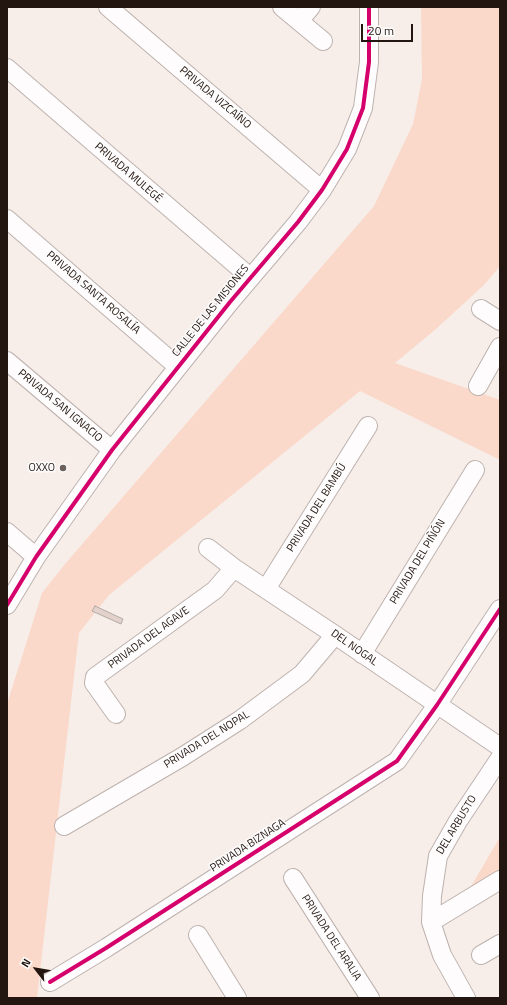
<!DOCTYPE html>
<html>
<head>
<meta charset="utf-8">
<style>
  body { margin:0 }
  #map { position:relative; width:507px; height:1005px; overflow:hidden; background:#f7eeea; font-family:"Titillium Web",sans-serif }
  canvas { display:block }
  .frame { position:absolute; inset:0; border:8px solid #23150f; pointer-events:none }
  .north { position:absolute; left:16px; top:949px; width:40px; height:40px; -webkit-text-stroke:3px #fdfdfd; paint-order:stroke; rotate:301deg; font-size:11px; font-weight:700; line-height:16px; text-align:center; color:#23150f }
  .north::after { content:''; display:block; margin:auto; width:14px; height:18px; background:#23150f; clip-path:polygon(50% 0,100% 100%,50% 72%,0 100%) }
  .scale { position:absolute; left:361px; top:24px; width:52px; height:18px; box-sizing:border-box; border:2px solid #23150f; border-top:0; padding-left:5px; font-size:12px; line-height:14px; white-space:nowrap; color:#23150f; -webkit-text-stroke:3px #fdfdfd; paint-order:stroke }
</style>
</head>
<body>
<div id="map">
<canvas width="507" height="1005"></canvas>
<div class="frame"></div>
<div class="north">N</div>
<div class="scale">20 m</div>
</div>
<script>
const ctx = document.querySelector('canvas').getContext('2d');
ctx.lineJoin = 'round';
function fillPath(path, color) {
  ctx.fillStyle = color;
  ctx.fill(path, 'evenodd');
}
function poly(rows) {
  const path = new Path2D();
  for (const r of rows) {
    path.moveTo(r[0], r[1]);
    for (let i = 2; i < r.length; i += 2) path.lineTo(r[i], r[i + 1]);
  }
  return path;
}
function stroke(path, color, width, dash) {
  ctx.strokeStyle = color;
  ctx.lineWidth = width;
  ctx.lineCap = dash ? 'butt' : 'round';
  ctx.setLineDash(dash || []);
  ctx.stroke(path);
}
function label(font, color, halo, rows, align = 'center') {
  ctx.font = font + ' "Titillium Web",sans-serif';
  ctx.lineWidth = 3;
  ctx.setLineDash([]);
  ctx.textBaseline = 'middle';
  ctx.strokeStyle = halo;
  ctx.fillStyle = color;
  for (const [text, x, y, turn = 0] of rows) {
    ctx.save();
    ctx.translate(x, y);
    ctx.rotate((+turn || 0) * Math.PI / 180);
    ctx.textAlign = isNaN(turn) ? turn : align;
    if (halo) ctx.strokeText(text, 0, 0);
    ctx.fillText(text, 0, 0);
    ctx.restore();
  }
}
fillPath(poly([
  [421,7,500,7,500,266,484,285,436,329,395,363,500,400,500,460,360,391,109,595,79,633,37,998,7,998,7,704,42,593,65,564,374,206,413,124,422,79],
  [500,837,500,875,463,900]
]), '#fad9ca');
const building = poly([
  [95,606,123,619,121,624,92,611,95,606]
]);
fillPath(building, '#e3d2cb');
stroke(building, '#b4aaa5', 1);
const minor = poly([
  [108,7,322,190],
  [282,7,323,41],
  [299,21,311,7],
  [7,68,250,277],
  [7,219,178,367],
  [481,309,500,321],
  [7,361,112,450],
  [478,386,500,347],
  [7,532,36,557],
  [208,548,234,568,335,635,500,747],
  [266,589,368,426],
  [7,605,36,557,112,450,230,302,298,222,322,190,347,149,363,108,369,62,369,7],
  [362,654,475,470],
  [116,714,94,683,95,677,215,590,234,568],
  [64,826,182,757,240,720,302,674,335,635],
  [293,878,370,998],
  [431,922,500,880],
  [198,935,237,998],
  [481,955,500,944],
  [50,982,106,948,397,761,437,705,500,609],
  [466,998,442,955,431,922,432,896,438,856,458,821,500,758]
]);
stroke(minor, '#bdb2ae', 20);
stroke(minor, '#fefcfc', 18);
stroke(poly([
  [7,605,36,557,112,450,230,302,298,222,322,190,347,149,363,108,369,62,369,7],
  [50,982,106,948,397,761,437,705,500,609]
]), '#d6006c', 4);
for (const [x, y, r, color] of [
  [63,468,4,"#6d615c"]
]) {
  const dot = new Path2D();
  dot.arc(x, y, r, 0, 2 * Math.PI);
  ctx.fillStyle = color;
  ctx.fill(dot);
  stroke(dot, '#fdfdfd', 1.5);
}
label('11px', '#23150f', '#fdfdfd', [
  ["PRIVADA VIZCAÍNO",215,98,40],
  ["PRIVADA MULEGÉ",128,173,41],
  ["PRIVADA SANTA ROSALÍA",93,293,41],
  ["CALLE DE LAS MISIONES",211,311,-51],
  ["PRIVADA SAN IGNACIO",60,406,40],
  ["PRIVADA DEL BAMBÚ",317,508,-58],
  ["PRIVADA DEL PIÑÓN",418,562,-59],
  ["PRIVADA DEL AGAVE",149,638,-36],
  ["DEL NOGAL",354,648,35],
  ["PRIVADA DEL NOPAL",207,740,-32],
  ["DEL ARBUSTO",457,825,-59],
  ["PRIVADA BIZNAGA",248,846,-33],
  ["PRIVADA DEL ARALIA",331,938,57]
]);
label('11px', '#23150f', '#fdfdfd', [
  ["OXXO",55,468]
], 'right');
</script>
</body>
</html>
